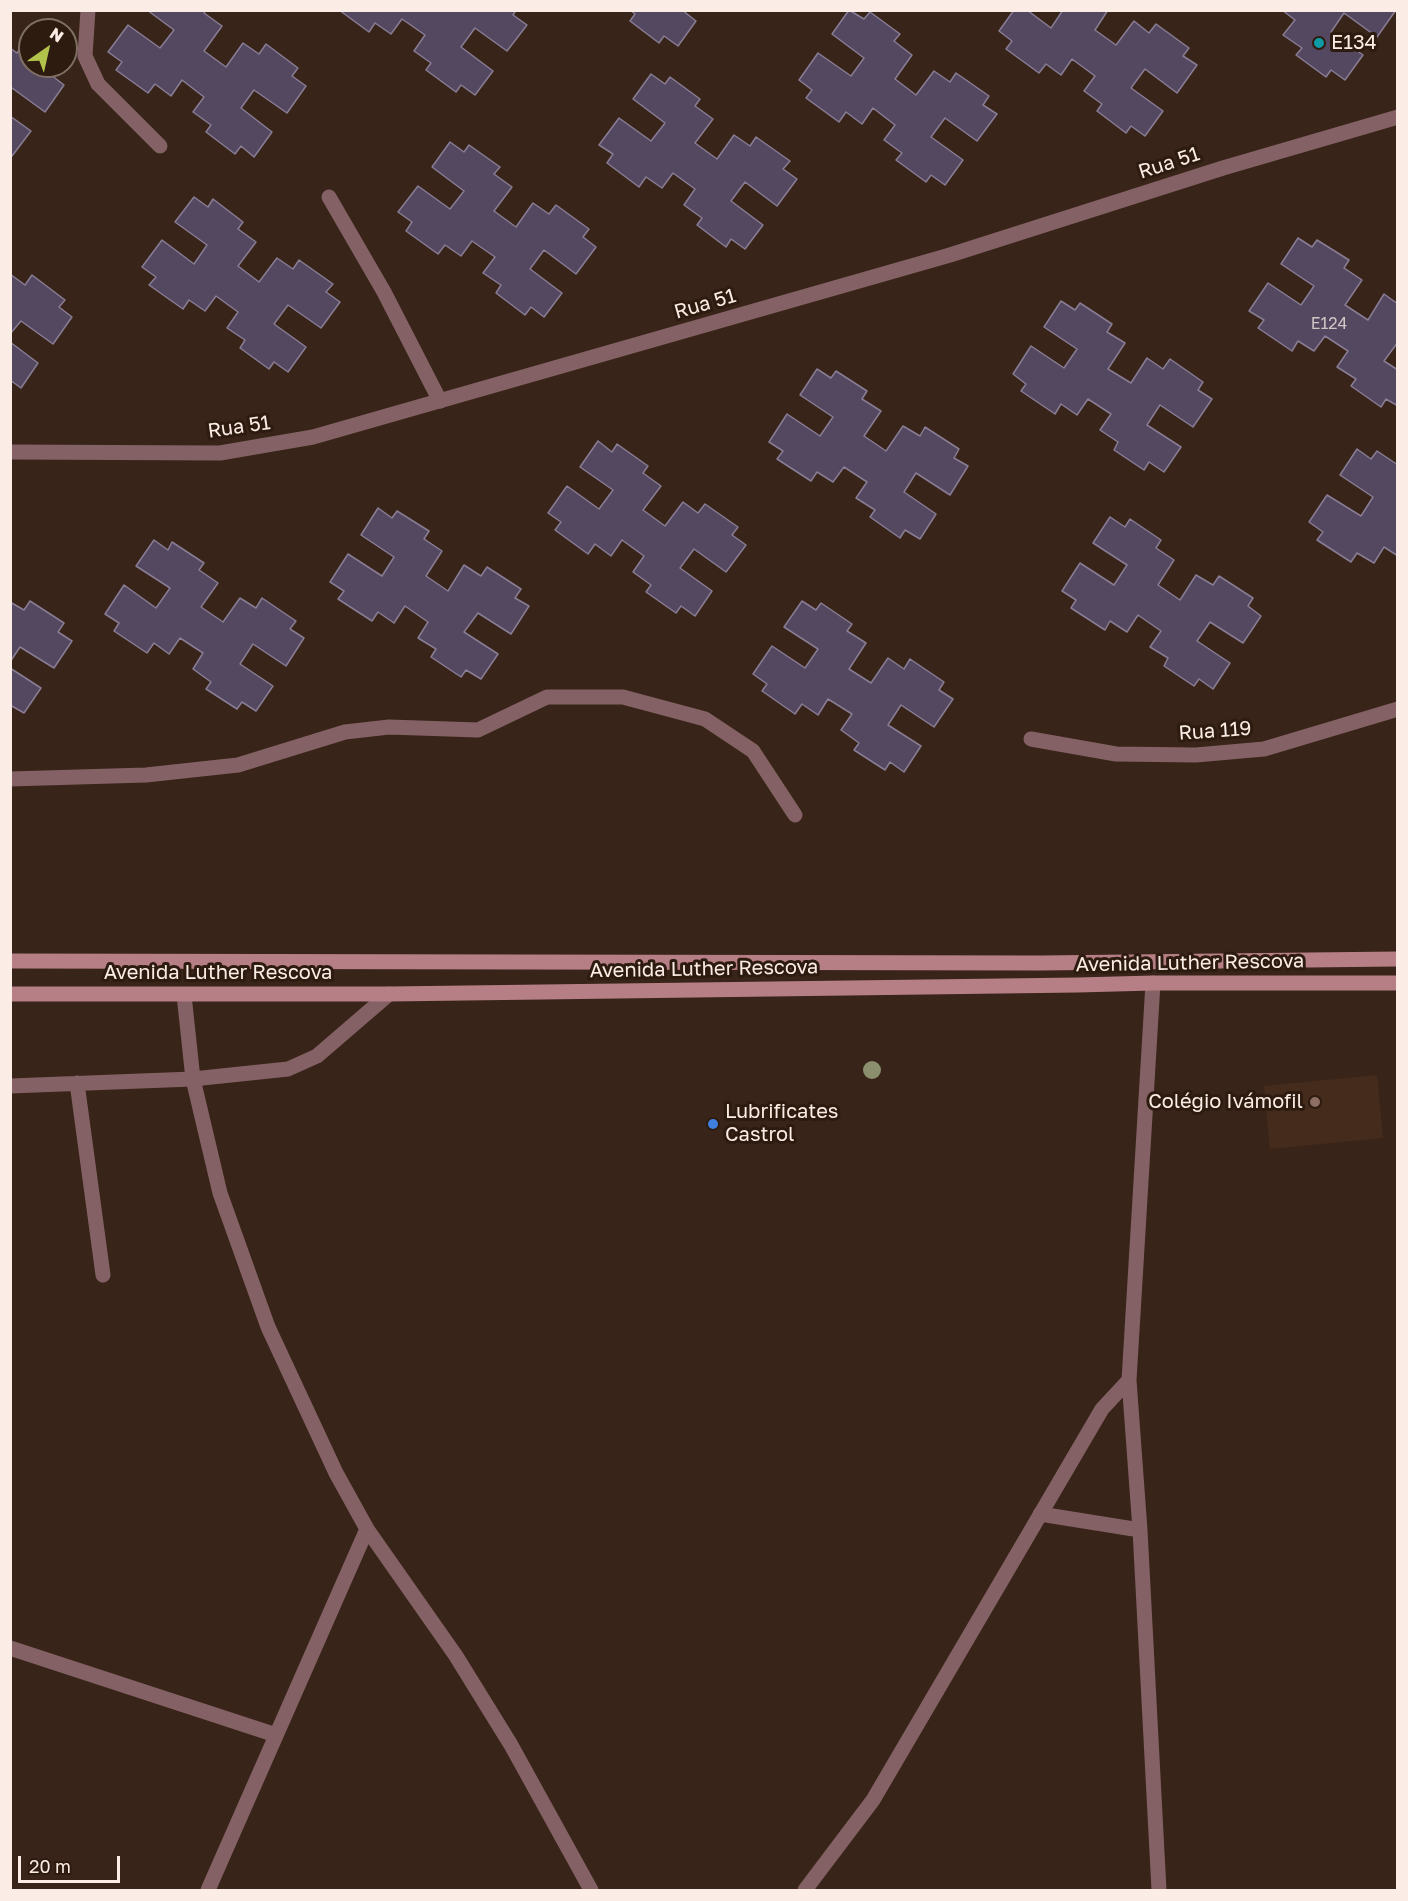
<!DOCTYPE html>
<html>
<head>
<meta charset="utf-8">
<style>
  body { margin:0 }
  #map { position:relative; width:1408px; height:1901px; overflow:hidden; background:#382419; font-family:"Golos Text",sans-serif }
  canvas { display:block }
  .frame { position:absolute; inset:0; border:12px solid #fbede5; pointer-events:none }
  .north { position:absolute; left:18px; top:18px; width:60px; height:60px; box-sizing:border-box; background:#2e1b10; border:2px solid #806f65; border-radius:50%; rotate:34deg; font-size:16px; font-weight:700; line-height:24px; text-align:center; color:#fbede5 }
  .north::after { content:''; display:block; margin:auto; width:21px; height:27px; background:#b2c34c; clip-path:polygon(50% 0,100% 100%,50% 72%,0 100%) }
  .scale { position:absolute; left:18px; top:1856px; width:102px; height:27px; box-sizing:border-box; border:3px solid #fbede5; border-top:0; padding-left:8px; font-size:18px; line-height:21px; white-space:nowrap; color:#fbede5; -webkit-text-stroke:4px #2e1b10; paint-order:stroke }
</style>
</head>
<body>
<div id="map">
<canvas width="1408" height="1901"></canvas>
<div class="frame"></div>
<div class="north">N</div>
<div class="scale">20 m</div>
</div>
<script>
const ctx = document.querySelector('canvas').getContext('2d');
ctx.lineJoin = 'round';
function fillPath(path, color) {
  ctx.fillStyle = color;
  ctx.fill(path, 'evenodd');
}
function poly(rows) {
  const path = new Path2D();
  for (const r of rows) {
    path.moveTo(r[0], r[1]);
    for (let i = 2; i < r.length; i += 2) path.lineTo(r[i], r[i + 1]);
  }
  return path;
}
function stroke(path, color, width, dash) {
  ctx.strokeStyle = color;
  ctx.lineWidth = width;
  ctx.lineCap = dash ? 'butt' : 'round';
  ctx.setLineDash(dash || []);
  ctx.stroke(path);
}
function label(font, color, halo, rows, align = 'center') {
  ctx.font = font + ' "Golos Text",sans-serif';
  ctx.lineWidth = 6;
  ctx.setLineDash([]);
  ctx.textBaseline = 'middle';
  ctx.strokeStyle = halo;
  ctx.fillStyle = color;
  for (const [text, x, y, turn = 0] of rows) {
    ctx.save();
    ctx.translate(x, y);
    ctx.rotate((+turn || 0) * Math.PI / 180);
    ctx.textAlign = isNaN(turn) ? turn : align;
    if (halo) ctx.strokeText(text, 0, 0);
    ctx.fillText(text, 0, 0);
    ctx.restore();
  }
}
fillPath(poly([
  [1377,1075,1383,1138,1270,1149,1264,1086]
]), '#452b1c');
const building = poly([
  [147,10,206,10,204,13,222,26,204,51,226,67,243,43,259,54,266,44,298,68,292,76,306,86,287,113,254,90,241,108,272,132,254,157,241,146,235,154,206,132,211,125,193,112,204,97,182,80,171,96,155,84,148,93,116,70,122,62,108,52,128,25,160,48,174,30,147,10],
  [339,10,516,10,513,15,527,25,507,51,475,28,461,47,493,71,475,95,461,85,456,92,426,70,431,63,414,51,425,35,402,19,391,34,375,23,369,32,339,10],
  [630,10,682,10,696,21,678,46,664,36,659,43,630,21,635,14,630,10],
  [849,10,864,19,870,12,900,34,894,41,912,55,895,79,916,95,934,71,950,82,956,73,989,96,983,105,997,114,977,141,945,118,931,137,963,160,945,185,931,175,926,182,896,160,902,153,884,140,895,125,873,108,862,124,846,112,839,122,806,98,812,90,799,80,818,53,851,76,864,58,832,34,849,10],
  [1014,10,1027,10,1051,28,1063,10,1108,10,1095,30,1116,45,1134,21,1149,33,1156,24,1189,48,1183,56,1197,65,1177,93,1145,69,1131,88,1163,111,1145,136,1131,126,1126,133,1097,111,1102,104,1084,91,1095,76,1072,59,1061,75,1046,64,1039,73,1006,49,1012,41,999,31,1014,10],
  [1282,10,1396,10,1377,37,1344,13,1331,32,1363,55,1345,80,1331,70,1326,77,1296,55,1302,48,1283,35,1295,20,1282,10],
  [24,43,30,48,30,66,55,66,57,67,51,75,64,85,45,112,12,88,10,91,10,48,17,53,24,43],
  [651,74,665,84,670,77,700,99,695,106,713,119,695,143,717,159,734,135,750,146,756,137,790,161,783,169,797,179,777,206,745,182,731,201,763,225,745,249,731,239,726,247,697,225,702,218,684,205,695,189,673,173,662,188,646,177,639,187,607,163,613,154,599,145,619,118,651,141,665,123,633,99,651,74],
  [10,116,31,131,12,156,10,154,10,116],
  [450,142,464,152,469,145,500,167,494,174,512,187,494,211,516,227,533,203,549,214,556,205,589,229,583,237,596,247,576,274,544,250,530,269,562,293,544,317,531,307,525,315,496,293,501,285,483,273,495,257,472,241,461,256,445,245,438,254,406,231,412,222,398,212,418,186,450,209,464,191,432,167,450,142],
  [194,197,208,207,213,199,243,222,238,229,256,242,238,266,259,282,277,258,293,269,299,260,333,284,326,292,340,302,321,328,288,305,274,324,306,347,288,372,274,362,269,369,240,348,245,340,227,328,238,312,216,296,205,311,189,300,183,309,149,285,156,277,142,267,162,240,194,264,207,245,175,222,194,197],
  [1298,238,1312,247,1317,240,1349,260,1344,268,1362,280,1345,305,1368,320,1384,294,1398,304,1398,342,1384,361,1398,370,1398,406,1386,399,1381,407,1351,386,1356,379,1337,367,1348,351,1325,336,1314,351,1298,341,1292,351,1258,328,1264,320,1249,311,1268,283,1301,305,1314,286,1281,264,1298,238],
  [10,274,25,285,32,275,65,300,59,307,72,317,53,344,21,321,10,334,10,274],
  [1061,301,1075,310,1080,303,1112,324,1107,332,1125,343,1108,369,1131,383,1147,358,1163,369,1170,359,1203,382,1198,390,1212,399,1193,427,1160,405,1147,425,1181,447,1164,472,1149,462,1144,470,1114,450,1118,442,1100,430,1111,414,1088,399,1077,415,1061,404,1055,414,1021,391,1026,384,1013,374,1031,346,1064,368,1077,349,1044,327,1061,301],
  [10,342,38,363,21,388,10,380,10,342],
  [817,369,831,378,836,371,867,391,862,399,881,411,864,436,886,451,903,426,920,436,925,427,959,449,954,458,968,466,950,495,916,473,904,492,936,514,920,539,905,530,900,538,870,517,875,510,856,498,867,482,844,467,833,482,817,472,811,481,777,459,783,451,769,442,787,414,820,436,833,417,800,395,817,369],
  [598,441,612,452,617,444,648,466,643,473,661,486,643,510,665,526,683,502,698,513,705,504,738,527,732,535,746,545,726,572,694,549,680,568,712,591,695,616,681,606,676,613,646,592,651,585,633,572,644,556,622,540,611,556,595,544,588,554,555,530,561,522,548,513,567,486,599,509,613,490,580,467,598,441],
  [1357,449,1371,459,1377,451,1398,465,1398,556,1384,547,1374,563,1357,553,1351,562,1317,540,1323,532,1309,522,1327,495,1361,516,1373,497,1340,475,1357,449],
  [378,508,392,518,397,511,429,531,424,539,442,551,426,576,448,591,464,565,481,576,487,567,521,589,515,598,529,606,511,634,478,613,464,632,498,654,481,679,466,670,461,677,431,657,436,649,418,638,428,622,405,606,394,623,378,612,372,621,338,599,344,591,330,582,348,554,382,576,394,557,361,535,378,508],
  [1110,517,1125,527,1130,519,1161,540,1156,548,1174,560,1158,585,1180,600,1196,575,1213,585,1219,576,1253,598,1248,606,1261,616,1243,643,1210,622,1197,641,1230,663,1213,689,1199,679,1194,686,1164,666,1168,658,1150,647,1161,631,1138,615,1127,632,1110,621,1105,630,1071,608,1076,600,1062,591,1080,563,1114,585,1127,565,1093,543,1110,517],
  [154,540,168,550,172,542,204,563,199,570,218,583,201,607,223,622,240,598,256,608,262,598,296,621,290,629,304,638,286,666,253,644,240,664,273,686,256,711,242,702,237,709,206,689,211,682,193,669,203,653,180,638,169,654,154,643,147,653,114,631,119,623,105,614,124,585,156,608,170,588,136,566,154,540],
  [30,601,64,623,58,632,72,641,54,668,20,647,10,662,10,602,24,610,30,601],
  [802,601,816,610,821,603,852,624,847,631,866,643,849,669,871,683,888,658,904,669,910,659,944,682,939,690,953,699,934,727,901,705,888,725,921,746,904,772,890,762,885,770,854,750,859,743,841,730,852,714,828,699,818,715,802,704,795,714,762,691,767,684,753,674,772,646,805,668,818,649,784,627,802,601],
  [10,668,41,688,24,713,10,705,10,668]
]);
fillPath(building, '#544860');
stroke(building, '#887d94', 1.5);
stroke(poly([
  [88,10,85,56,98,84,160,146],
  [329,197,384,292,440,401],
  [10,779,146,775,238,765,345,732,389,727,478,730,547,697,623,697,705,719,753,751,795,815],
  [77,1083,103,1275],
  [10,1086,193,1079,288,1069,317,1056,389,994]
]), '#846164', 15);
stroke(poly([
  [10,452,220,453,313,437,950,255,1223,168,1398,117],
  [1031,739,1116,754,1196,755,1264,749,1398,709],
  [1153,983,1129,1380,1140,1530,1159,1890],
  [184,995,193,1079,220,1193,268,1327,336,1473,367,1529,456,1656,511,1745,591,1890],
  [1040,1514,1140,1530],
  [10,1648,276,1735],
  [208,1890,367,1529],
  [805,1890,873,1800,1102,1409,1129,1380]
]), '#846164', 15);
stroke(poly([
  [10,961,1040,963,1398,959],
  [10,994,389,994,1078,985,1153,983,1398,983]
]), '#b67f85', 15);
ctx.fillStyle = '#8c8f6e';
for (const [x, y] of [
  [872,1070]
]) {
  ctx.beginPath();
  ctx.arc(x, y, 9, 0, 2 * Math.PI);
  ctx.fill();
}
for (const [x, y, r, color] of [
  [1319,43,6,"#0f9aa8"],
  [1315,1102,6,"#8d6e63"],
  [713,1124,6,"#3f7fe0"]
]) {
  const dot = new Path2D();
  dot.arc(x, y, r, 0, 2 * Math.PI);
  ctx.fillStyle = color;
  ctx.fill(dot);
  stroke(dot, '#2e1b10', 2);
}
label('16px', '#d1c4c4', null, [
  ["E124",1329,324]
]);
label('20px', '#fbede5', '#2e1b10', [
  ["E134",1331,43],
  ["Colégio Ivámofil",1303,1102,"right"],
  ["Lubrificates",725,1112],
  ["Castrol",725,1135]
], 'left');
label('20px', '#fbede5', '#2e1b10', [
  ["Rua 51",1169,163,-18],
  ["Rua 51",705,304,-16],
  ["Rua 51",239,427,-8],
  ["Rua 119",1215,731,-4],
  ["Avenida Luther Rescova",1190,963,-1],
  ["Avenida Luther Rescova",704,969,-1],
  ["Avenida Luther Rescova",218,973]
]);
</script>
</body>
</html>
